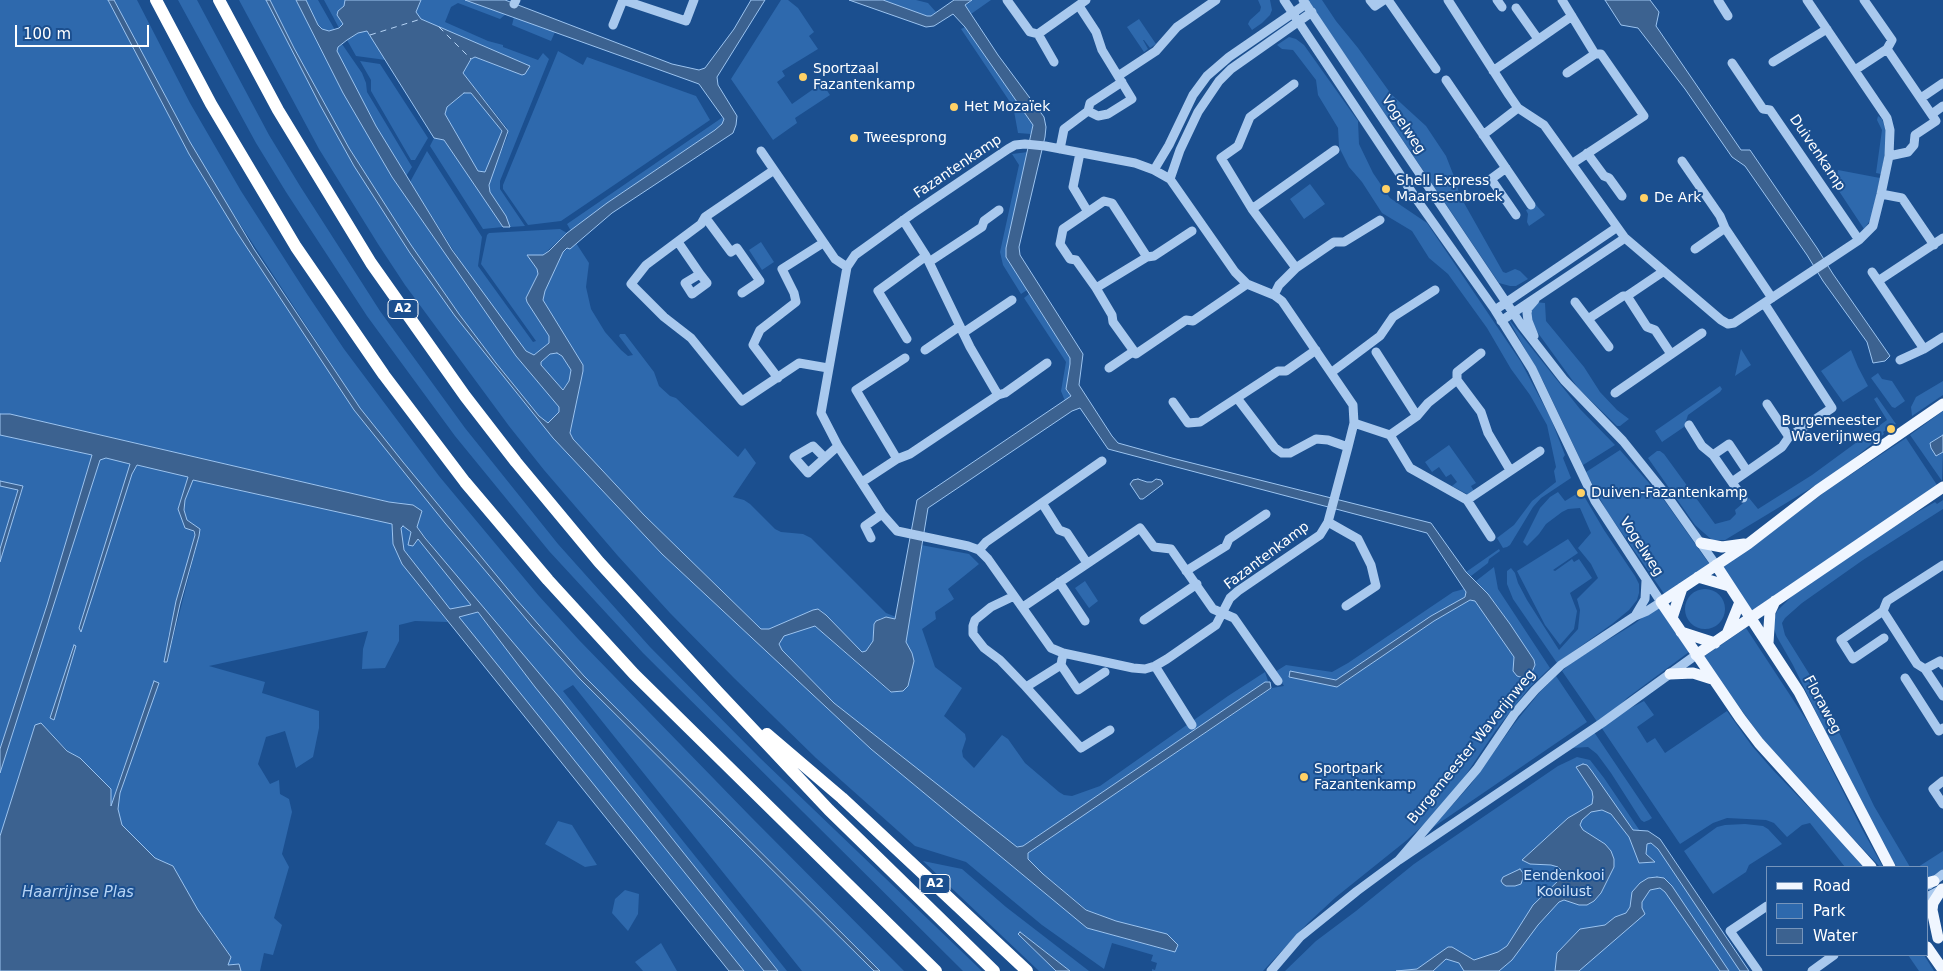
<!DOCTYPE html>
<html>
<head>
<meta charset="utf-8">
<style>
  body { margin:0 }
  #map { position:relative; width:1943px; height:971px; overflow:hidden; background:#1b4f8f; font-family:"DejaVu Sans",sans-serif }
  canvas { display:block }
  .legend { position:absolute; left:1766px; top:866px; width:162px; height:90px; box-sizing:border-box; background:#1b4f8f; border:1px solid #7695bc; margin:0; padding:6px 9px; list-style:none; font-size:15px; color:#fff }
  .legend li { display:flex; align-items:center; gap:10px; height:25px }
  .legend b { width:25px; border:1px solid #7695bc }
  .scale { position:absolute; left:15px; top:25px; width:134px; height:22px; box-sizing:border-box; border:2px solid #fff; border-top:0; padding-left:6px; font-size:15px; line-height:18px; white-space:nowrap; color:#fff; -webkit-text-stroke:4px #1b4f8f; paint-order:stroke }
</style>
</head>
<body>
<div id="map">
<canvas width="1943" height="971"></canvas>
<ul class="legend">
<li><b style="height:6px;background:#f0f6ff"></b>Road</li>
<li><b style="height:14px;background:#2e69ad"></b>Park</li>
<li><b style="height:14px;background:#3c6290"></b>Water</li>
</ul>
<div class="scale">100 m</div>
</div>
<script>
const ctx = document.querySelector('canvas').getContext('2d');
ctx.lineJoin = 'round';
function fillPath(path, color) {
  ctx.fillStyle = color;
  ctx.fill(path, 'evenodd');
}
function poly(rows) {
  const path = new Path2D();
  for (const r of rows) {
    if (r.length === 3) {
      path.moveTo(r[0] + r[2], r[1]);
      path.arc(r[0], r[1], r[2], 0, 2 * Math.PI);
      continue;
    }
    path.moveTo(r[0], r[1]);
    for (let i = 2; i < r.length; i += 2) path.lineTo(r[i], r[i + 1]);
  }
  return path;
}
function stroke(path, color, width, dash) {
  ctx.strokeStyle = color;
  ctx.lineWidth = width;
  ctx.lineCap = dash ? 'butt' : 'round';
  ctx.setLineDash(dash || []);
  ctx.stroke(path);
}
function label(font, color, halo, rows, align = 'center') {
  ctx.font = font + ' "DejaVu Sans",sans-serif';
  ctx.lineWidth = 4;
  ctx.setLineDash([]);
  ctx.textBaseline = 'middle';
  ctx.strokeStyle = halo;
  ctx.fillStyle = color;
  for (const [text, x, y, turn = 0] of rows) {
    ctx.save();
    ctx.translate(x, y);
    ctx.rotate((+turn || 0) * Math.PI / 180);
    ctx.textAlign = isNaN(turn) ? turn : align;
    if (halo) ctx.strokeText(text, 0, 0);
    ctx.fillText(text, 0, 0);
    ctx.restore();
  }
}
fillPath(poly([
  [0,0,108,0,189,154,236,231,354,410,445,523,532,626,580,679,874,971,802,971,573,685,563,691,787,971,778,971,513,642,464,586,417,527,422,512,402,503,390,502,10,414,0,414],
  [114,0,137,0,190,103,241,191,307,294,344,349,439,476,539,596,579,640,750,816,904,971,880,971,584,676,516,599,403,462,360,408,221,195,190,142],
  [178,0,197,0,269,135,300,186,380,311,465,428,558,544,650,647,760,758,982,971,963,971,643,653,549,551,455,436,367,316,286,192,256,143],
  [239,0,266,0,320,105,354,166,410,253,455,316,553,438,662,554,871,749,1087,928,1174,952,1178,945,1167,934,1116,921,1087,910,1043,874,1028,859,1028,853,1272,688,1284,686,1275,672,1286,665,1332,672,1348,663,1453,592,1464,589,1467,592,1465,597,1431,616,1336,680,1291,671,1337,687,1434,621,1470,600,1475,600,1514,657,1513,670,1517,676,1524,678,1532,672,1535,666,1534,660,1496,604,1476,581,1494,567,1498,589,1550,668,1529,688,1496,730,1465,776,1431,818,1407,840,1336,897,1308,923,1263,971,1152,971,1152,969,1155,970,1157,963,1151,961,1153,955,1112,943,1104,969,1042,925,966,862,915,846,816,758,734,678,670,613,618,556,544,470,509,426,405,285,378,244,319,149],
  [270,0,296,0,343,93,392,177,516,356,559,407,559,412,548,423,539,416,496,363,459,314,411,245,349,148,294,48],
  [306,0,318,0,335,30,325,31,318,25],
  [324,0,345,0,344,6,338,11,337,15,343,24,339,28],
  [421,0,465,0,506,14,500,19,458,3,451,7,445,22,488,41,503,45,503,47,538,60,543,53,549,59,500,181,500,189,525,226,510,227,506,216,490,192,489,182,508,135,507,128,463,73,471,59,475,57,522,75,439,27,421,19,415,12],
  [781,0,788,0,798,8,814,32,809,36,818,49,782,71,785,76,777,82,792,104,822,83,830,95,795,118,797,123,773,140,731,79],
  [883,0,916,0,928,3,936,12,931,16,927,16],
  [972,0,991,0,971,14,965,5],
  [1258,0,1270,0,1272,10,1270,15,1262,23,1252,30,1248,24,1250,20,1260,11,1261,7],
  [1306,0,1322,0,1336,21,1358,48,1391,94,1426,126,1446,156,1457,184,1459,194,1503,272,1506,273,1515,269,1520,271,1528,279,1516,286,1510,286,1499,283,1365,84],
  [514,17,555,32,551,41,512,25],
  [1139,19,1156,44,1150,48,1144,40,1143,40,1148,49,1144,52,1127,27],
  [965,27,1033,125,1031,134,1018,133,1014,111,1010,102,961,29],
  [367,30,370,35,386,60,356,56,347,40,358,33],
  [1289,37,1296,39,1304,45,1336,90,1358,121,1359,144,1373,173,1390,198,1427,223,1521,362,1551,419,1565,455,1563,458,1571,478,1541,498,1533,507,1510,545,1507,547,1503,548,1497,538,1514,525,1532,501,1556,482,1554,471,1556,467,1547,425,1530,395,1511,369,1487,328,1448,274,1429,258,1412,231,1382,213,1362,182,1349,167,1339,147,1338,128,1318,95,1316,80,1293,50,1282,49,1277,45],
  [342,44,362,73,366,83,367,92,412,167,406,176,376,126,337,52,338,47],
  [558,51,583,65,587,57,696,96,710,120,561,221,528,225,503,189,503,185],
  [360,61,380,64,428,138,415,160,411,160,371,91,371,80],
  [464,93,471,93,502,131,485,172,478,171,445,114,447,107],
  [1878,116,1882,119,1886,130,1886,148,1881,174,1876,173,1882,130,1877,120],
  [723,117,724,122,715,130,607,203,571,231,567,224],
  [434,138,444,140,503,227,483,229,430,146],
  [427,151,482,237,478,266,533,342,536,341,481,264,487,235,489,233,560,229,567,233,543,255,528,255,537,269,538,274,526,298,527,302,549,336,549,343,534,355,526,351,469,275,410,182],
  [1028,152,1006,248,1006,257,1027,290,1021,294,1003,265,1000,252,1019,165,1012,154],
  [1838,170,1880,178,1871,219,1864,229,1835,185],
  [1310,184,1325,204,1304,219,1290,199],
  [1536,205,1545,215,1529,226,1527,222,1528,214,1526,210],
  [761,242,774,262,762,270,749,250],
  [576,243,589,263,586,287,591,309,605,332,621,350,628,356,633,355,619,336,620,334,625,334,654,372,659,386,670,396,676,398,738,457,745,448,756,463,733,497,744,500,750,504,775,529,781,532,803,534,811,538,886,613,896,617,895,619,881,618,874,624,873,641,866,651,862,652,858,649,821,610,813,610,769,629,761,629,644,515,573,439,570,434,583,371,583,365,543,300,545,291,563,252],
  [1029,294,1070,358,1070,364,1066,389,1071,396,1065,401,1061,391,1066,362,1024,298],
  [1535,302,1545,303,1546,321,1584,367,1600,392,1617,410,1629,419,1620,426,1617,426,1578,388,1530,322,1532,306],
  [1507,317,1580,409,1615,445,1583,465,1543,381],
  [1741,349,1751,365,1735,376],
  [1851,350,1858,367,1868,386,1843,402,1821,371],
  [557,353,562,356,571,370,569,381,562,390,541,365,541,362,550,354],
  [1878,373,1882,379,1892,381,1905,401,1895,408,1892,407,1871,378],
  [1943,381,1943,395,1912,416,1911,407,1916,397],
  [1720,386,1722,389,1720,392,1688,415,1684,427,1662,442,1655,431],
  [1877,397,1896,424,1883,432,1884,434,1846,465,1821,482,1725,540,1712,540,1695,525,1648,458,1657,451,1660,451,1664,454,1715,524,1730,520,1736,514,1735,510,1749,498,1758,509,1812,475,1887,420,1874,399],
  [1943,411,1943,435,1930,443,1936,456,1943,452,1942,481,1910,435],
  [0,435,92,455,47,605,0,749,0,562,23,487,0,481],
  [1906,438,1937,485,1752,611,1722,567,1760,541,1826,491],
  [1449,445,1476,483,1471,486,1474,491,1469,495,1452,486,1457,482,1451,474,1446,477,1439,467,1432,472,1425,462],
  [1620,450,1664,500,1710,565,1665,595,1606,510,1586,472],
  [106,458,131,463,79,628,80,631,132,474,137,465,188,477,178,509,195,535,168,637,167,662,199,536,194,526,187,520,184,510,185,500,192,480,392,524,393,544,402,564,448,622,415,621,399,625,399,641,385,668,362,669,363,649,368,631,209,666,265,682,262,693,319,711,319,728,313,757,296,768,285,731,266,737,258,764,270,784,279,780,280,794,289,799,292,812,282,854,289,867,274,918,282,925,273,955,264,953,260,971,241,971,239,964,228,966,231,956,198,910,173,866,155,858,122,825,118,809,120,793,158,683,154,681,110,808,80,758,68,751,41,723,35,725,0,836,0,773,100,460],
  [0,486,18,489,0,549],
  [1558,492,1565,501,1578,493,1584,496,1604,530,1635,576,1639,584,1639,593,1637,600,1629,610,1612,624,1557,663,1513,599,1507,584,1507,571,1511,568,1515,573,1518,583,1527,600,1559,650,1578,629,1580,610,1577,599,1598,578,1591,564,1578,548,1591,533,1580,508,1568,509,1562,512,1546,524,1539,534,1527,546,1523,542,1540,508,1550,497],
  [1943,500,1943,509,1863,560,1802,603,1785,618,1782,623,1785,635,1818,688,1874,806,1910,867,1897,867,1887,853,1850,782,1793,665,1777,637,1774,629,1774,620,1777,611,1800,588,1898,523,1935,502,1937,504],
  [403,526,418,539,471,605,450,609,404,550,401,527],
  [1568,539,1578,553,1553,570,1555,571,1572,559,1574,562,1579,559,1592,578,1570,593,1577,611,1574,629,1560,645,1545,625,1517,571],
  [921,545,969,554,979,564,948,589,954,599,935,612,936,619,922,629,935,667,962,688,944,716,965,734,966,739,962,751,963,757,974,768,1002,735,1008,739,1025,763,1059,792,1064,795,1072,796,1100,786,1228,696,1265,672,1268,681,1023,846,1014,846,834,703,782,650,779,644,783,636,815,626,890,692,903,691,908,686,914,661,912,653,906,642],
  [1499,549,1500,551,1489,559,1488,563,1471,576,1466,572],
  [1085,581,1098,601,1089,608,1075,588],
  [1705,609,20],
  [1658,606,1689,652,1627,698,1614,711,1598,723,1562,671,1572,662,1634,624],
  [478,612,535,687,764,971,744,971,458,617],
  [1746,628,1809,724,1862,829,1883,867,1880,867,1789,771,1761,737,1703,657],
  [1556,676,1587,722,1432,828,1471,784,1514,724,1539,693],
  [1644,701,1654,715,1637,727,1647,743,1655,738,1665,753,1727,711,1752,746,1772,769,1842,842,1863,867,1845,867,1810,823,1802,825,1787,837,1774,823,1766,820,1727,818,1713,823,1680,844,1601,727,1619,714],
  [1594,732,1652,818,1649,820,1644,822,1641,820,1611,773,1597,754,1588,747,1571,748],
  [1577,757,1590,760,1604,778,1640,831,1634,830,1656,840,1744,971,1285,971,1316,941,1356,911,1414,864,1558,766],
  [558,821,572,825,597,865,585,867,545,844],
  [1745,824,1763,826,1768,829,1782,844,1749,865,1746,872,1713,894,1684,851,1717,827,1725,825],
  [1943,851,1943,869,1927,880,1927,867,1918,867],
  [923,861,962,869,1006,907,1089,971,1070,971,1020,932,1018,934,1056,971,1039,971],
  [625,890,639,894,638,914,628,931,612,913,615,899],
  [661,943,677,971,643,971,635,962],
  [1908,955,1924,955,1934,971,1919,971]
]), '#2e69ad');
const water = poly([
  [108,0,114,0,190,142,254,249,360,408,403,462,516,599,584,676,880,971,874,971,580,679,532,626,445,523,354,410,236,231,189,154,108,0],
  [266,0,270,0,294,48,349,148,411,245,459,314,496,363,539,416,548,423,559,412,559,407,516,356,392,177,343,93,296,0,306,0,318,25,322,29,329,31,339,28,343,24,337,15,338,11,344,6,345,0,421,0,416,12,421,19,530,66,525,74,522,75,475,57,471,59,463,73,508,131,489,185,490,192,506,216,510,227,503,227,444,140,434,138,367,31,358,33,347,40,338,47,337,51,376,126,452,250,526,351,534,355,549,343,549,336,527,302,526,298,538,274,537,269,527,255,543,255,549,251,567,233,607,203,715,130,722,124,724,119,699,84,465,0,505,0,672,64,699,70,705,68,734,29,751,0,765,0,717,77,718,85,737,116,736,125,733,133,612,213,570,249,567,248,563,252,545,291,543,300,583,365,583,371,570,433,573,439,644,515,761,629,769,629,813,610,818,609,826,615,862,652,866,651,873,641,874,624,876,621,886,617,895,619,917,500,1071,396,1066,389,1070,364,1070,358,1006,257,1006,248,1033,125,965,27,953,14,934,26,926,27,849,0,883,0,927,16,931,16,954,0,972,0,965,5,998,55,1044,117,1046,127,1045,137,1019,247,1020,255,1083,354,1079,385,1112,436,1118,443,1172,458,1431,523,1466,572,1488,594,1510,624,1534,660,1535,665,1532,672,1524,678,1517,676,1513,671,1514,657,1475,601,1470,600,1434,621,1337,687,1289,677,1290,671,1336,680,1431,616,1465,597,1466,592,1427,533,1108,449,1080,408,1072,411,928,508,906,642,912,653,914,661,908,686,903,691,891,692,815,626,784,636,779,644,782,650,834,703,1017,847,1023,846,1265,682,1270,682,1271,688,1028,853,1028,859,1043,874,1086,910,1116,921,1167,934,1178,945,1175,952,1087,928,871,749,662,554,553,438,455,316,410,253,354,166,320,105,266,0],
  [464,93,471,93,502,131,485,172,478,171,445,114,447,107,464,93],
  [557,353,562,356,571,370,569,381,563,390,541,365,541,362,550,354,557,353],
  [1605,0,1650,0,1659,12,1656,26,1741,150,1750,150,1817,248,1833,274,1890,356,1885,361,1873,363,1867,342,1823,281,1807,255,1745,166,1732,157,1685,89,1638,28,1621,25,1605,0],
  [0,414,10,414,389,502,413,505,422,511,417,527,425,538,560,698,778,971,764,971,535,687,478,612,459,617,744,971,729,971,402,564,393,544,392,524,193,480,185,500,184,510,187,520,200,529,199,536,180,604,167,662,164,662,176,601,195,535,194,531,185,528,178,509,188,477,137,465,132,474,81,632,79,628,130,464,106,458,100,460,0,773,0,749,47,605,92,455,0,435,0,414],
  [403,526,411,532,408,545,413,546,418,539,471,605,450,609,404,550,401,528,403,526],
  [1943,435,1943,452,1936,456,1931,448,1930,443,1943,435],
  [1138,479,1147,482,1152,482,1156,479,1161,480,1163,484,1143,499,1140,499,1130,484,1133,480,1138,479],
  [0,481,23,486,0,562,0,549,18,490,0,486,0,481],
  [74,645,76,646,54,720,50,718,74,645],
  [154,681,159,683,120,793,118,809,122,825,155,858,173,866,198,910,231,957,228,965,239,964,241,971,0,971,0,836,35,725,41,723,67,751,80,758,111,789,111,806,154,681],
  [1583,764,1587,765,1591,770,1633,830,1648,831,1660,839,1749,971,1740,971,1658,849,1651,843,1647,844,1646,854,1655,862,1639,863,1629,837,1611,814,1602,810,1591,812,1582,820,1580,825,1583,830,1605,844,1611,851,1614,859,1614,867,1601,893,1594,901,1587,905,1579,905,1564,900,1559,902,1538,925,1512,960,1499,971,1464,971,1459,963,1446,959,1433,971,1396,971,1417,969,1448,947,1452,947,1474,960,1498,952,1507,946,1533,905,1561,878,1561,870,1558,867,1551,865,1530,864,1522,860,1568,818,1592,804,1593,797,1592,791,1576,767,1583,764],
  [1520,869,1523,873,1523,878,1521,884,1515,886,1506,886,1503,884,1501,881,1503,877,1520,869],
  [1657,877,1664,878,1672,886,1729,971,1720,971,1665,892,1660,888,1650,890,1642,902,1642,908,1645,914,1579,971,1555,971,1557,953,1580,929,1605,925,1615,917,1626,913,1630,907,1632,892,1640,883,1648,878,1657,877],
  [1020,932,1070,971,1056,971,1018,934,1020,932]
]);
fillPath(water, '#3c6290');
stroke(water, '#9cc4f0', 1);
stroke(poly([
  [439,27,471,59],
  [370,35,421,19]
]), '#b5d3f5', 1, [6, 5]);
stroke(poly([
  [623,0,686,21,694,0],
  [1007,0,1030,32,1038,34,1086,0],
  [1284,0,1417,200,1495,310,1532,369,1595,501,1661,602,1647,611,1635,616,1561,665,1535,690,1515,713,1477,769,1399,860],
  [1303,0,1522,326,1564,380,1623,441,1668,497,1716,565],
  [1370,0,1375,6,1384,0],
  [1388,0,1436,69],
  [1448,0,1509,95,1518,108,1544,125,1625,238,1721,320,1728,324,1734,323,1859,240,1873,226,1881,194,1889,156,1890,130,1887,118,1807,0],
  [1497,0,1502,7],
  [1562,0,1595,54,1601,54,1644,116,1573,163],
  [1718,0,1728,16],
  [514,4,516,0],
  [1079,6,1096,32,1102,50,1132,99,1108,114,1098,116,1088,111],
  [1516,8,1538,39],
  [613,25,623,0],
  [1038,34,1054,62],
  [1887,49,1936,121,1915,135,1914,145,1908,152,1889,156],
  [1773,62,1827,29],
  [1732,63,1763,109,1770,110,1859,240],
  [1855,70,1887,49,1892,40,1864,0],
  [1493,71,1572,16],
  [1567,73,1595,54],
  [1118,76,1156,51,1177,27,1216,0],
  [1446,80,1531,205],
  [1294,84,1250,117,1238,146,1221,158,1252,209,1296,268],
  [1921,98,1943,83],
  [1932,114,1943,106],
  [1483,135,1518,108],
  [1025,144,1045,146,1135,163,1154,170,1170,179,1235,272,1247,284,1274,295,1282,301,1353,405,1354,423,1348,447,1328,522,1320,535,1238,591,1230,598,1216,625,1167,659,1155,666,1145,669,1133,668,1063,653,1051,648,988,559,979,550,968,546,897,531,882,514,838,446,821,413,847,267,855,255,912,214,1008,149,1015,145,1025,144],
  [1060,149,1064,129,1088,111,1090,103,1122,82],
  [761,151,835,259,847,267],
  [1080,153,1073,187,1088,212],
  [1587,153,1604,176,1609,178,1622,196],
  [1682,161,1720,216,1725,228,1772,298],
  [1506,168,1491,179,1516,215],
  [774,170,705,217,701,224,646,265,631,284,664,317,691,338,742,401,799,363,828,368],
  [1154,170,1169,145,1193,95,1207,76,1229,57,1306,4],
  [1170,179,1180,150,1198,112,1219,81,1231,69,1312,12],
  [1881,194,1902,198,1934,245],
  [1252,209,1335,150],
  [705,217,731,252,737,248,760,281,742,293],
  [903,220,926,256,970,347,998,395],
  [678,242,700,274,685,283,692,294,707,283,700,274],
  [1695,249,1725,228],
  [1147,257,1112,203,1104,201,1063,229,1060,244,1070,259,1076,260,1096,288,1112,315,1113,322,1136,354,1186,320,1193,321,1247,284],
  [929,262,982,227,984,221,999,210],
  [1872,272,1924,349,1943,337],
  [1878,281,1943,238],
  [1096,288,1147,257,1154,256,1192,231],
  [1274,295,1279,285,1296,268,1334,242,1344,242,1380,220],
  [1627,296,1647,327,1655,330,1671,354],
  [1575,302,1609,347],
  [1495,310,1616,228],
  [1588,319,1623,296,1627,296,1664,271],
  [1501,321,1625,238],
  [963,333,1012,300],
  [1534,336,1528,321,1527,313,1528,308,1535,300],
  [907,339,878,291,926,256],
  [925,350,960,326],
  [1376,352,1417,416],
  [1481,353,1457,372,1457,380,1481,412,1488,433,1510,470],
  [1900,360,1924,349],
  [1109,368,1134,351],
  [1332,372,1380,336,1393,317,1435,290],
  [778,378,753,345,760,330,796,302,794,293,782,269,823,243],
  [1615,393,1702,333],
  [1237,398,1275,448,1282,453,1290,453,1316,439,1328,440,1348,447],
  [1173,402,1188,423,1200,422,1278,371,1286,371,1316,350],
  [1767,404,1789,437],
  [1354,423,1390,435,1417,416,1428,403,1457,380],
  [1689,425,1702,446,1713,455,1743,498],
  [1390,435,1410,468,1467,500,1491,537],
  [1713,455,1729,444,1747,471],
  [824,457,813,446,794,457,808,473,838,446],
  [897,459,856,390,905,358],
  [862,482,897,459,910,454,998,395,1005,393,1047,363],
  [1732,482,1782,447,1789,437,1832,408,1764,303],
  [1467,500,1540,451],
  [1042,503,1059,530,1067,533,1087,563],
  [1328,522,1358,539,1371,565,1376,586,1346,606],
  [871,538,865,526,882,514],
  [979,550,986,542,1102,461],
  [1943,565,1887,601,1883,611,1917,664,1925,669,1943,696],
  [1186,571,1226,546,1229,539,1266,514],
  [1059,582,1085,621],
  [1014,596,991,607,975,620,973,626,973,634,984,648,1000,660,1026,687,1081,748,1110,730],
  [1023,607,1140,528,1154,547,1171,549,1213,609,1234,618,1278,681],
  [1883,611,1841,640,1853,659,1884,638],
  [1635,616,1645,599,1646,581],
  [1144,620,1197,584],
  [1061,665,1078,690,1105,672],
  [1155,666,1192,725],
  [1925,669,1940,661,1943,665],
  [1905,678,1939,731,1943,728],
  [1026,687,1061,665,1062,659],
  [1943,781,1933,789,1943,804],
  [1929,885,1943,874],
  [1927,897,1942,889],
  [1271,971,1300,937,1357,891,1399,860,1602,723,1696,655],
  [1758,971,1730,931,1767,906],
  [1812,971,1834,955]
]), '#a9c9ee', 9);
stroke(poly([
  [1701,543,1722,547,1744,544],
  [1716,565,1799,692,1890,867],
  [1698,577,1729,586],
  [1672,618,1682,588],
  [1681,632,1715,643],
  [1727,634,1740,602],
  [1768,643,1770,612,1775,601],
  [1696,655,1943,487],
  [1670,674,1693,673,1712,679],
  [1871,867,1759,743,1740,718,1661,602,1748,544,1818,490,1943,404],
  [1927,883,1934,881],
  [1938,938,1932,910,1933,903,1942,889],
  [1927,947,1943,970]
]), '#f0f6ff', 11);
stroke(poly([
  [156,0,211,104,296,247,384,375,465,482,548,580,634,674,936,971],
  [219,0,278,110,371,263,465,396,516,462,599,562,717,691,829,810,994,971],
  [767,734,842,798,1027,971]
]), '#fff', 12);
for (const [x, y, r, color] of [
  [803,77,5,"#ffd166"],
  [954,107,5,"#ffd166"],
  [854,138,5,"#ffd166"],
  [1386,189,5,"#ffd166"],
  [1644,198,5,"#ffd166"],
  [1891,429,5,"#ffd166"],
  [1581,493,5,"#ffd166"],
  [1304,777,5,"#ffd166"]
]) {
  const dot = new Path2D();
  dot.arc(x, y, r, 0, 2 * Math.PI);
  ctx.fillStyle = color;
  ctx.fill(dot);
  stroke(dot, '#1b4f8f', 2);
}
for (const [x, y, w] of [
  [403,309,30],
  [935,884,30]
]) {
  const box = new Path2D();
  box.roundRect(x - w / 2, y - 9.5, w, 19, 4);
  ctx.fillStyle = '#1b4f8f';
  ctx.fill(box);
  stroke(box, '#fff', 1);
}
label('bold 12px', '#fff', null, [
  ["A2",403,309],
  ["A2",935,884]
]);
label('14px', '#fff', '#1b4f8f', [
  ["Sportzaal",813,69],
  ["Fazantenkamp",813,85],
  ["Het Mozaïek",964,107],
  ["Tweesprong",864,138],
  ["Shell Express",1396,181],
  ["Maarssenbroek",1396,197],
  ["De Ark",1654,198],
  ["Burgemeester",1881,421,"right"],
  ["Waverijnweg",1881,437,"right"],
  ["Duiven-Fazantenkamp",1591,493],
  ["Sportpark",1314,769],
  ["Fazantenkamp",1314,785]
], 'left');
label('14px', '#fff', '#1b4f8f', [
  ["Vogelweg",1403,125,56],
  ["Duivenkamp",1817,153,56],
  ["Fazantenkamp",958,167,-34],
  ["Vogelweg",1641,547,57],
  ["Fazantenkamp",1267,556,-37],
  ["Floraweg",1822,705,62],
  ["Burgemeester Waverijnweg",1472,747,-51]
]);
label('14px', '#cfe3fa', '#1b4f8f', [
  ["Eendenkooi",1564,876],
  ["Kooilust",1564,892]
]);
label('italic 15px', '#b5d3f5', '#1b4f8f', [
  ["Haarrijnse Plas",78,893]
]);
</script>
</body>
</html>
